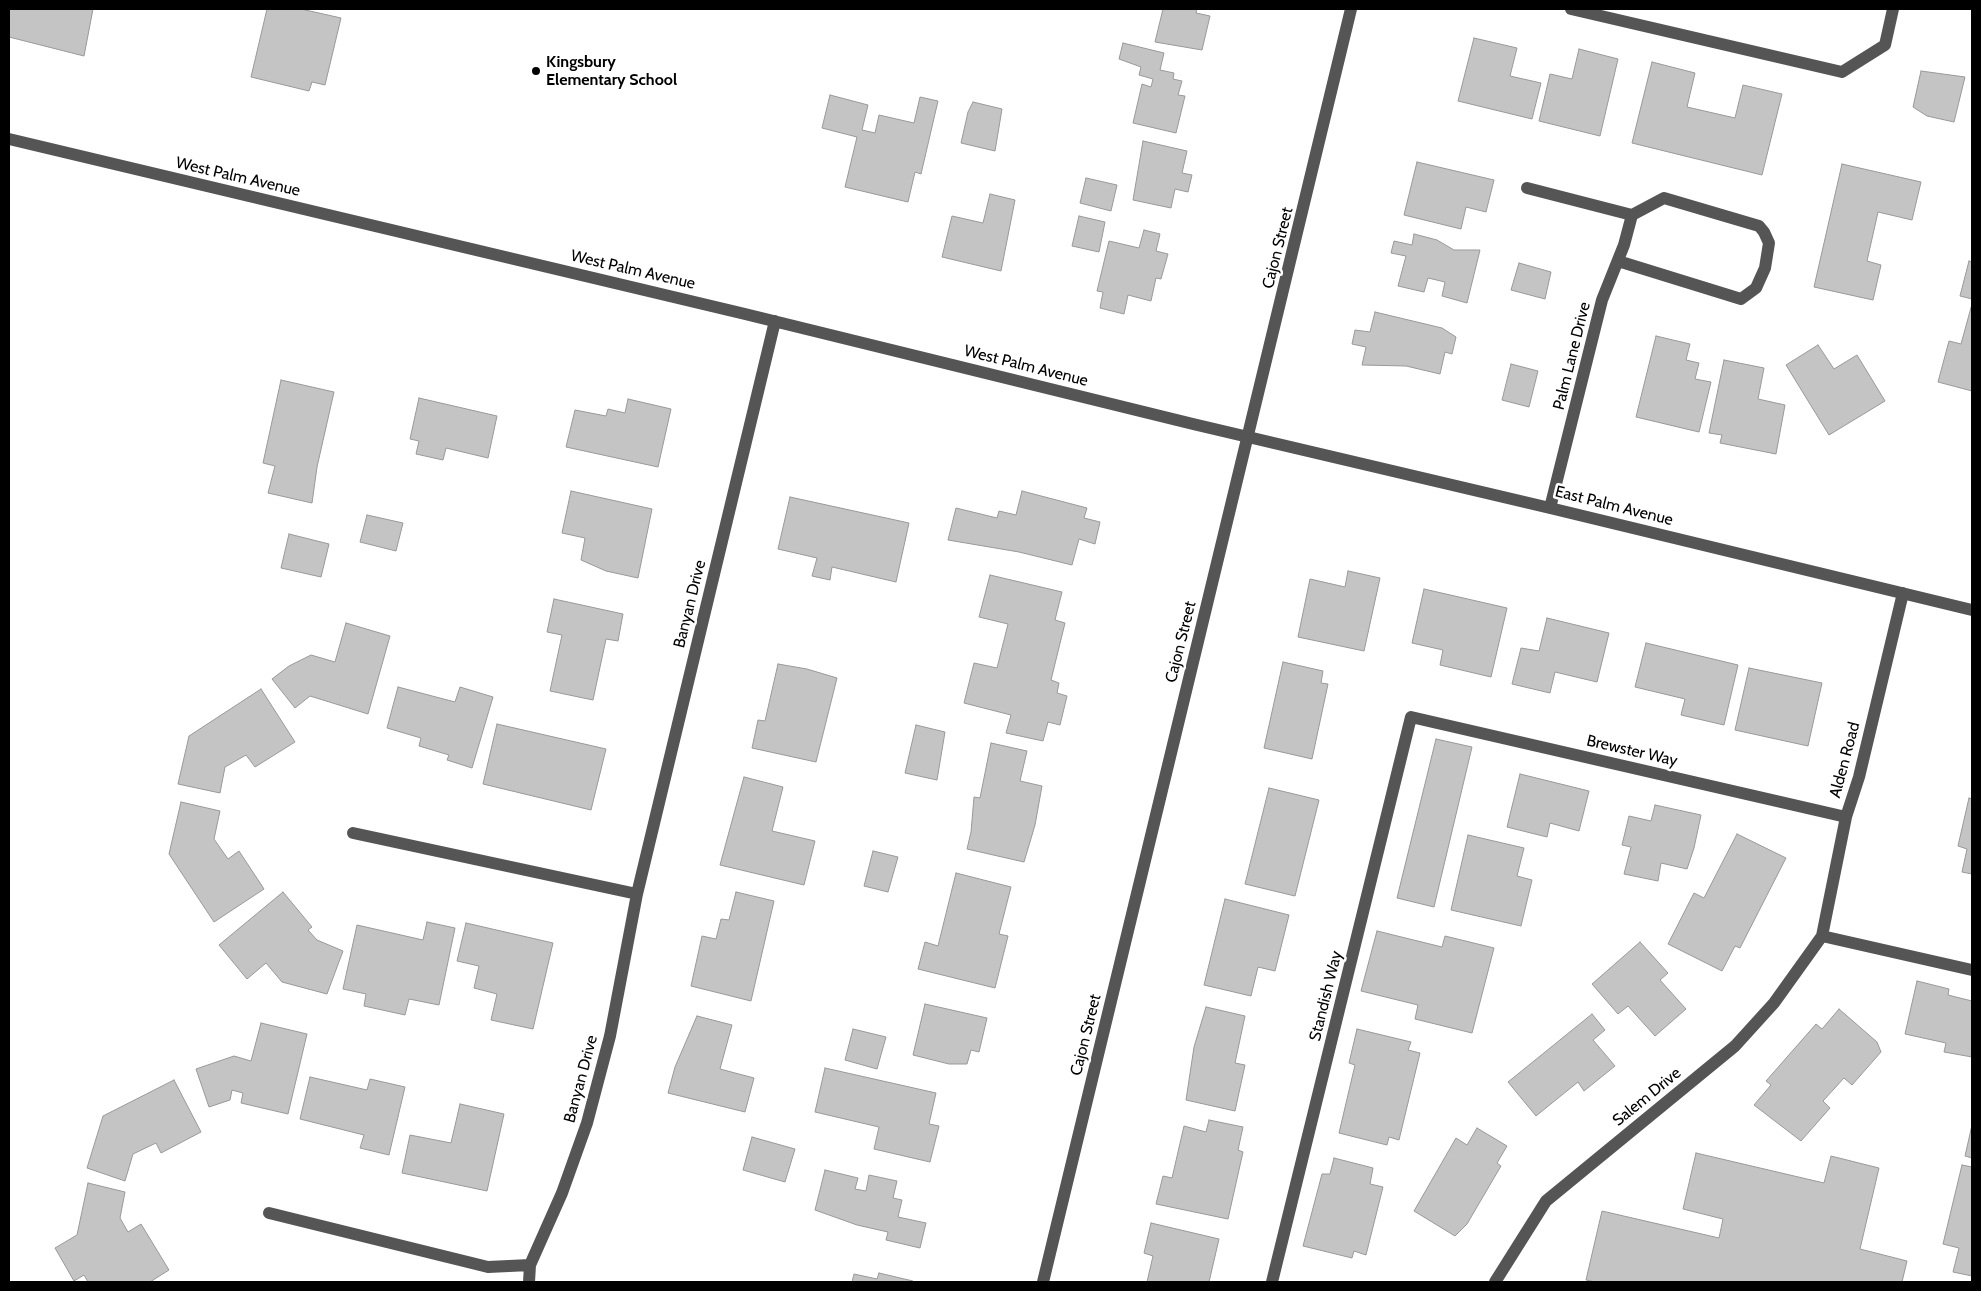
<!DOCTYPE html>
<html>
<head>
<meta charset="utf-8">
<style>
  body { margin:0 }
  #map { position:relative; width:1981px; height:1291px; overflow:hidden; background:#fff; font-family:Cabin,sans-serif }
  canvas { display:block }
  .frame { position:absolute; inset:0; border:10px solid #000; pointer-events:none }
</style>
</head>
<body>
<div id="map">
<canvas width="1981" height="1291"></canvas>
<div class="frame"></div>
</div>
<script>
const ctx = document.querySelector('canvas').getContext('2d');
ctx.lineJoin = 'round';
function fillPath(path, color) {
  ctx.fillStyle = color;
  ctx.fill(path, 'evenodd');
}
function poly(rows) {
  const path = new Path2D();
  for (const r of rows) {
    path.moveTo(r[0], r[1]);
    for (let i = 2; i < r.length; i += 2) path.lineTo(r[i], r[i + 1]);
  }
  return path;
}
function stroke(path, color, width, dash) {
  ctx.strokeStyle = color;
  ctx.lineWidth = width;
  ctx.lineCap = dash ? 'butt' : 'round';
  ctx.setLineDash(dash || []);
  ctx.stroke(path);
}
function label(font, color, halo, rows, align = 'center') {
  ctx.font = font + ' Cabin,sans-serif';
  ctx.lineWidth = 5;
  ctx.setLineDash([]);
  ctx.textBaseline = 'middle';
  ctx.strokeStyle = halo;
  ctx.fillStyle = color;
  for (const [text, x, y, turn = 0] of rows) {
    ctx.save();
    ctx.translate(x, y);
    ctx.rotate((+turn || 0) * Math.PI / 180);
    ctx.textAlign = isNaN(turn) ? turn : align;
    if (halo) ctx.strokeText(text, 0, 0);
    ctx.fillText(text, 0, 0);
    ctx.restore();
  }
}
const building = poly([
  [9,9,93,9,84,56,9,37,9,9],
  [267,9,301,9,341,18,325,85,312,82,309,91,251,77,267,9],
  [1163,9,1197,9,1196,13,1210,16,1202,50,1155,42,1163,9],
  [1474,38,1517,48,1510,76,1541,83,1532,119,1458,101,1474,38],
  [1123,43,1164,53,1160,70,1174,73,1173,79,1182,81,1178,95,1185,96,1176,133,1133,123,1142,84,1151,87,1153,79,1139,75,1141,67,1119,59,1123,43],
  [1579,49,1618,59,1600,136,1539,121,1550,74,1572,79,1579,49],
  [1652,62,1695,73,1687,107,1735,118,1743,85,1782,94,1762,175,1632,143,1652,62],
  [1921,71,1965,77,1954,122,1927,116,1913,107,1921,71],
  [830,95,868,105,862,130,875,133,879,115,914,123,920,97,938,101,921,174,915,172,908,202,845,187,857,137,822,128,830,95],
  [973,102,1002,109,995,151,961,143,968,112,973,102],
  [1143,141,1187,151,1182,173,1192,175,1188,192,1175,189,1171,208,1133,200,1143,141],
  [1417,162,1494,180,1486,212,1466,207,1461,229,1404,215,1417,162],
  [1842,164,1921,182,1912,220,1878,212,1867,261,1881,265,1873,300,1814,287,1842,164],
  [1086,178,1117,185,1111,211,1080,203,1086,178],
  [990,194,1015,200,1001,271,942,257,952,216,983,223,990,194],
  [1079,216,1105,222,1099,252,1072,246,1079,216],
  [1144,230,1160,234,1156,251,1168,254,1161,279,1156,278,1151,301,1128,295,1124,314,1100,308,1103,292,1097,291,1109,241,1139,248,1144,230],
  [1414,234,1437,240,1454,250,1480,250,1467,303,1442,296,1445,282,1428,278,1424,292,1398,286,1406,256,1391,253,1394,241,1412,245,1414,234],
  [1969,261,1972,262,1972,299,1960,296,1969,261],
  [1519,263,1551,272,1545,299,1511,290,1519,263],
  [1972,304,1972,391,1938,382,1949,341,1961,344,1972,304],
  [1375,312,1442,328,1456,337,1452,354,1445,352,1440,374,1406,366,1362,365,1366,347,1352,344,1355,330,1370,332,1375,312],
  [1656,336,1690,344,1686,360,1699,363,1695,379,1711,382,1699,432,1636,417,1656,336],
  [1818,345,1834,369,1857,355,1885,401,1829,435,1786,365,1818,345],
  [1724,360,1764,368,1758,399,1785,405,1776,454,1720,443,1722,435,1709,433,1724,360],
  [1511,364,1538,371,1529,407,1502,400,1511,364],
  [281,380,334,392,317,467,312,503,268,493,275,466,263,463,281,380],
  [419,398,497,416,488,458,446,448,443,460,416,454,419,441,410,439,419,398],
  [628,399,671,409,658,467,566,447,575,410,606,416,608,409,625,413,628,399],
  [571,491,652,509,638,578,606,571,581,560,585,538,562,533,571,491],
  [1022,491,1087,508,1084,518,1100,522,1095,544,1079,539,1072,565,1019,552,948,540,956,508,997,518,999,511,1016,515,1022,491],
  [790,497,909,523,896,582,832,567,830,580,812,576,817,558,778,549,790,497],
  [367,515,403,523,396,551,360,542,367,515],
  [289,534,329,544,321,577,281,568,289,534],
  [1348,571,1380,578,1364,651,1298,637,1310,579,1345,587,1348,571],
  [990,575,1062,592,1055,620,1065,623,1051,680,1059,683,1057,693,1067,696,1060,725,1048,722,1043,741,1006,733,1011,715,964,703,974,663,997,668,1008,624,979,617,990,575],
  [1424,589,1507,608,1491,677,1440,665,1443,650,1412,643,1424,589],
  [554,599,623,614,618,641,606,639,593,700,550,691,562,635,547,632,554,599],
  [1547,618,1609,633,1597,682,1555,672,1550,693,1512,684,1521,648,1539,651,1547,618],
  [346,623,390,636,368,714,310,696,295,708,272,679,289,666,311,655,335,662,346,623],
  [1646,643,1738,665,1724,725,1681,715,1685,699,1635,687,1646,643],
  [1283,662,1323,671,1321,683,1328,684,1312,759,1264,748,1283,662],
  [778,664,807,669,837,678,816,762,752,748,758,720,765,721,778,664],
  [1749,668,1822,683,1808,746,1735,730,1749,668],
  [398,687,455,702,460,687,493,697,472,768,447,760,449,755,419,746,421,738,387,728,398,687],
  [261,689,295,742,255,767,246,755,225,767,220,793,178,784,189,736,261,689],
  [497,724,606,749,591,810,483,784,497,724],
  [916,725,945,732,937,780,905,773,916,725],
  [1436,739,1472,747,1434,907,1397,898,1436,739],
  [991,743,1027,751,1020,781,1042,786,1035,825,1024,862,967,849,971,832,974,797,980,798,991,743],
  [1520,774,1589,791,1579,831,1550,823,1547,837,1507,827,1520,774],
  [744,777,783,787,772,831,815,841,804,885,720,865,744,777],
  [1269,788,1319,800,1295,896,1245,884,1269,788],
  [1969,798,1972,799,1972,874,1962,872,1967,849,1958,846,1969,798],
  [181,802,220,811,214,839,228,859,239,851,264,889,214,922,169,854,181,802],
  [1655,805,1701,815,1694,848,1687,869,1661,863,1658,881,1624,874,1631,847,1622,845,1629,816,1651,821,1655,805],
  [1737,834,1786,858,1740,948,1735,946,1722,971,1668,944,1694,893,1704,898,1737,834],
  [1468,835,1524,848,1517,876,1532,880,1521,926,1451,910,1468,835],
  [873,851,898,857,888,892,864,886,873,851],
  [956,873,1011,887,999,934,1008,936,995,988,918,969,925,942,938,946,956,873],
  [283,892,312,927,308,930,317,940,343,951,327,994,282,982,266,963,247,979,219,945,283,892],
  [736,892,774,901,751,1001,691,986,702,936,716,939,721,919,729,920,736,892],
  [1225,899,1289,915,1275,971,1258,967,1251,996,1204,985,1225,899],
  [427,922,455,928,439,1005,409,999,405,1015,364,1006,366,994,343,989,357,925,423,940,427,922],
  [466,923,553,943,533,1029,491,1020,497,994,474,988,479,966,457,961,466,923],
  [1377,931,1442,947,1445,936,1494,948,1472,1033,1415,1019,1418,1005,1361,991,1377,931],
  [1640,942,1668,973,1660,980,1686,1009,1655,1036,1628,1006,1618,1014,1592,984,1640,942],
  [1917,981,1949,989,1948,995,1972,1001,1972,1057,1944,1052,1946,1043,1905,1034,1917,981],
  [925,1004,987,1018,979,1052,971,1050,967,1064,949,1064,913,1055,925,1004],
  [1206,1007,1245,1016,1235,1063,1245,1065,1235,1111,1186,1100,1194,1047,1206,1007],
  [1839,1009,1877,1042,1881,1052,1852,1085,1844,1078,1823,1101,1830,1108,1801,1141,1754,1105,1771,1085,1766,1081,1816,1024,1822,1029,1839,1009],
  [1592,1014,1605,1030,1593,1040,1615,1066,1584,1091,1578,1082,1536,1116,1508,1082,1592,1014],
  [697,1016,732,1025,720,1069,754,1078,745,1112,668,1093,675,1067,697,1016],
  [261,1023,307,1034,288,1114,241,1103,243,1093,232,1090,230,1100,209,1107,196,1069,234,1056,251,1061,261,1023],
  [853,1029,886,1037,877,1069,845,1060,853,1029],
  [1357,1029,1411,1042,1408,1050,1420,1053,1399,1140,1389,1137,1387,1145,1339,1133,1355,1065,1349,1063,1357,1029],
  [825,1068,936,1093,929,1124,939,1126,930,1162,874,1149,879,1127,815,1112,825,1068],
  [310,1077,367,1090,370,1079,405,1087,389,1155,360,1148,364,1135,300,1119,310,1077],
  [174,1080,201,1132,161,1153,156,1143,133,1154,125,1181,87,1168,103,1116,174,1080],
  [460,1104,504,1114,487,1191,402,1173,410,1135,451,1143,460,1104],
  [1209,1120,1243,1127,1238,1150,1243,1152,1228,1219,1156,1204,1163,1176,1172,1178,1184,1126,1206,1132,1209,1120],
  [1972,1125,1972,1158,1965,1156,1972,1125],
  [1477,1128,1507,1146,1497,1163,1501,1166,1467,1224,1455,1236,1414,1211,1456,1138,1467,1145,1477,1128],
  [752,1137,795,1149,785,1182,743,1170,752,1137],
  [1696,1153,1824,1183,1831,1156,1879,1168,1860,1249,1907,1261,1902,1282,1595,1282,1586,1280,1602,1211,1719,1238,1723,1219,1683,1209,1696,1153],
  [1334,1158,1373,1168,1370,1184,1383,1187,1366,1255,1354,1251,1352,1258,1303,1246,1322,1174,1330,1174,1334,1158],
  [1962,1165,1972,1167,1972,1276,1953,1272,1959,1248,1943,1244,1962,1165],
  [825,1170,858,1178,855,1189,866,1191,869,1175,897,1181,893,1198,902,1200,898,1217,926,1223,920,1248,886,1240,888,1232,857,1225,815,1210,825,1170],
  [88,1183,125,1192,120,1218,128,1232,141,1224,169,1270,150,1282,88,1282,84,1275,74,1281,55,1248,77,1235,88,1183],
  [1151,1223,1219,1239,1209,1282,1147,1282,1153,1256,1144,1253,1151,1223],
  [879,1273,913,1281,912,1282,852,1282,854,1274,877,1279,879,1273]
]);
fillPath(building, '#c4c4c4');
stroke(building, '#999', 1);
stroke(poly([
  [1571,9,1842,72,1885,45,1893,9],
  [9,139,745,314,1193,424,1550,508,1972,610],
  [1527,188,1632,215,1664,198,1759,226,1764,232,1769,243,1765,268,1756,288,1741,299,1618,261],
  [1550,508,1602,300,1624,245,1632,215],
  [353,833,637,894],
  [1822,936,1972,970],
  [269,1213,488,1267,530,1265],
  [529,1282,530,1265,562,1193,587,1123,610,1036,637,894,775,321],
  [1043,1282,1351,9],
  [1272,1282,1411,717,1846,817],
  [1495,1282,1546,1201,1735,1046,1774,1003,1822,936,1846,817,1859,777,1903,593]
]), '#555', 12);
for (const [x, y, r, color] of [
  [536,71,5,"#000"]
]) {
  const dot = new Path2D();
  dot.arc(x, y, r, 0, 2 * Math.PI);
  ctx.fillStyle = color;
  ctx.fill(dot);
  stroke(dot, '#fff', 2);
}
label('bold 16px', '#000', '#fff', [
  ["Kingsbury",546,62],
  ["Elementary School",546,80]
], 'left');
label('16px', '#000', '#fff', [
  ["West Palm Avenue",238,177,13],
  ["Cajon Street",1278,248,-76],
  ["West Palm Avenue",633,270,13],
  ["Palm Lane Drive",1572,356,-76],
  ["West Palm Avenue",1026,366,14],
  ["East Palm Avenue",1614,506,14],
  ["Banyan Drive",690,604,-76],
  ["Cajon Street",1181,642,-76],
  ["Brewster Way",1632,751,13],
  ["Alden Road",1845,760,-75],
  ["Standish Way",1326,996,-76],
  ["Cajon Street",1086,1035,-76],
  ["Banyan Drive",581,1079,-75],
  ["Salem Drive",1647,1097,-39]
]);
</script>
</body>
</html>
